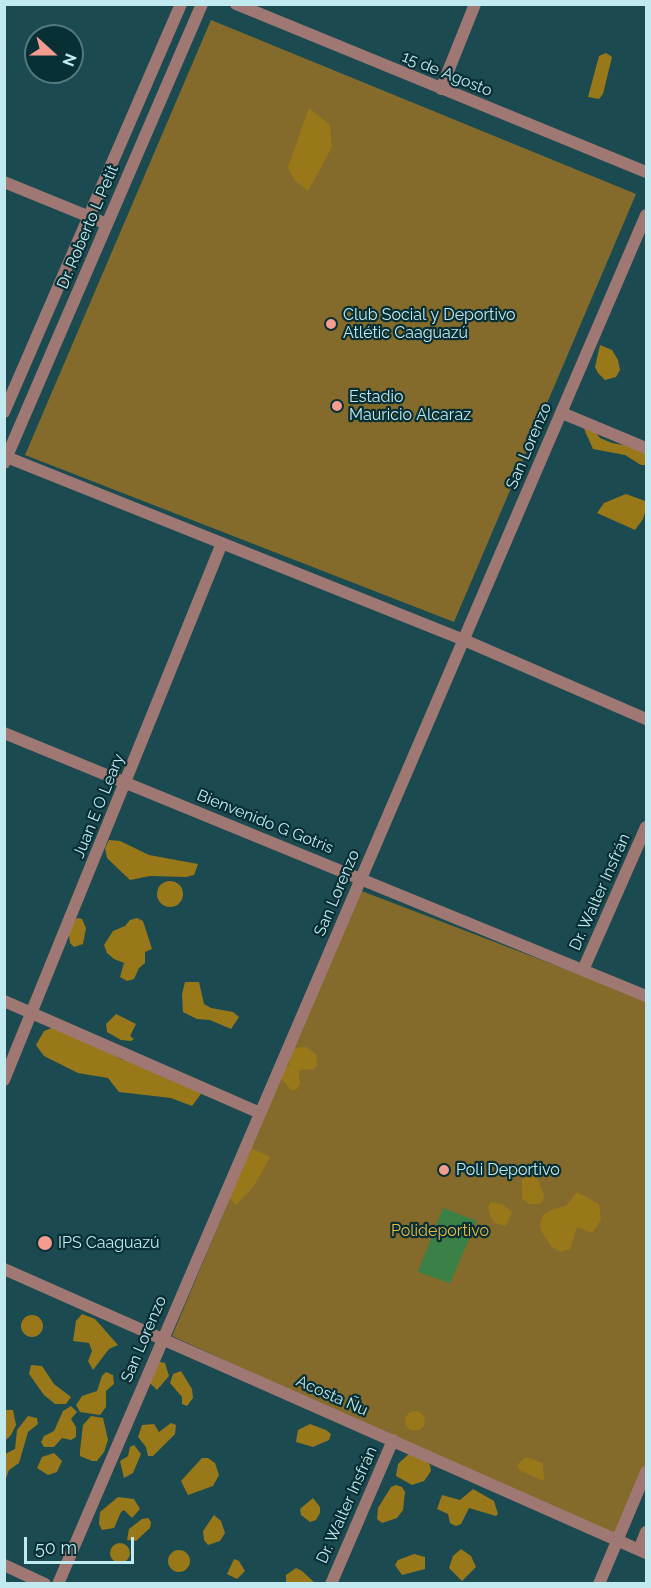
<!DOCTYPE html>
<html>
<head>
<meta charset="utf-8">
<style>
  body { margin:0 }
  #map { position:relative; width:651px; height:1588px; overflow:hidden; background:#1c4a51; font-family:Raleway,sans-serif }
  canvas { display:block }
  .frame { position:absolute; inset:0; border:6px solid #c1e9f0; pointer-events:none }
  .north { position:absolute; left:24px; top:24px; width:60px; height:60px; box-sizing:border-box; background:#082f34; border:2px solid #52797f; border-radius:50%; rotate:111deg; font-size:16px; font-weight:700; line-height:24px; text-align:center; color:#c1e9f0 }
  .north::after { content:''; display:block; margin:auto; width:21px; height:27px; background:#f59c91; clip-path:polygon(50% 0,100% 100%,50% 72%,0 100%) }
  .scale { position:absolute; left:24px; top:1537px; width:110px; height:27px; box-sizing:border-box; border:3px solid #c1e9f0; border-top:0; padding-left:8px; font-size:18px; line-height:21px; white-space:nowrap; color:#c1e9f0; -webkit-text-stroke:4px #082f34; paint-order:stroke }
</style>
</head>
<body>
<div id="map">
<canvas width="651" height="1588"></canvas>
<div class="frame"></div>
<div class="north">N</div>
<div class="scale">50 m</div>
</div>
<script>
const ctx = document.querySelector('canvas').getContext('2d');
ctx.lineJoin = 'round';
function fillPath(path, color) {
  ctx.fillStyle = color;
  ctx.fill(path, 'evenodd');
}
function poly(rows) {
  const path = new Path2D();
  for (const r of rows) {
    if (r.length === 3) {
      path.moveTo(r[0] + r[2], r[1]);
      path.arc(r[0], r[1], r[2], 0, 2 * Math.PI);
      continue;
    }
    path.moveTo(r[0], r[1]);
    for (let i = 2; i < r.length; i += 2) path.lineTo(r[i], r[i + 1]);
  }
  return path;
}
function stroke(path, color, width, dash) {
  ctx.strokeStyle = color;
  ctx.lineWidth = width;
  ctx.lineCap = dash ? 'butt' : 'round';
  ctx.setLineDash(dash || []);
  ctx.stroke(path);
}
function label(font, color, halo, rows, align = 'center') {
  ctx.font = font + ' Raleway,sans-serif';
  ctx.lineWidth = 4.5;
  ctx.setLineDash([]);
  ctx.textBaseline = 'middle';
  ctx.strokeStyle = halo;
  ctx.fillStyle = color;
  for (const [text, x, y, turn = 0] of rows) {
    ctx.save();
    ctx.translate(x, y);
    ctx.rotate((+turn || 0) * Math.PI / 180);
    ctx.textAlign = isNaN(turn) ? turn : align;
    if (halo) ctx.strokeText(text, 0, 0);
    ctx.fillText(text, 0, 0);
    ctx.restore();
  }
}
fillPath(poly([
  [211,20,636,194,454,622,25,455],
  [359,890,646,1000,646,1472,618,1540,172,1336]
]), '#846b2b');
fillPath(poly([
  [606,53,612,57,603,94,599,99,588,97,599,56],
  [309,108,330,125,332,147,308,191,294,180,288,167],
  [600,345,612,350,618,360,620,370,616,377,605,380,598,373,595,367],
  [584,429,595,431,600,438,612,443,646,449,646,465,641,465,625,455,593,449],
  [626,494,645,501,646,509,643,519,635,530,597,513,604,503],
  [109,840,120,841,149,855,198,864,194,875,186,877,150,876,130,880,107,858,105,848],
  [170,894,13],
  [78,918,82,919,86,928,83,944,74,947,70,943,68,928,72,921],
  [137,918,143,921,152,949,145,952,145,963,139,968,134,979,127,981,120,977,124,963,114,959,107,953,104,945,113,931,125,926,130,920],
  [185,982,199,982,204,1004,211,1008,233,1012,239,1017,231,1029,210,1020,197,1019,183,1012,182,994],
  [116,1014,136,1024,130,1036,134,1039,131,1041,121,1040,107,1032,106,1024],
  [57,1026,123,1060,142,1060,162,1077,180,1079,201,1094,192,1106,171,1098,119,1092,108,1078,78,1073,44,1056,36,1045,44,1031],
  [306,1047,316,1054,317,1066,313,1070,305,1069,299,1071,300,1084,297,1089,292,1091,280,1077,281,1072,290,1064,288,1058,295,1048],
  [251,1148,270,1157,254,1186,236,1205,230,1198],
  [531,1175,538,1180,544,1195,543,1201,539,1204,530,1204,522,1199,522,1179],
  [577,1192,599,1204,601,1220,592,1233,577,1227,570,1249,561,1252,552,1247,541,1231,540,1224,543,1215,554,1209,566,1206],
  [491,1202,502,1204,512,1212,506,1226,495,1223,491,1218,488,1207],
  [82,1314,95,1319,118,1345,109,1349,93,1370,88,1361,92,1351,89,1343,73,1341,76,1321],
  [32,1326,11],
  [156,1361,165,1363,169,1376,157,1390,149,1382],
  [31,1365,42,1366,54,1384,71,1397,66,1404,55,1404,44,1395,29,1374],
  [181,1371,192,1389,193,1398,187,1406,182,1404,182,1397,170,1383,173,1374],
  [106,1372,113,1375,114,1384,106,1391,106,1407,100,1415,80,1412,76,1405,82,1396,97,1391,102,1376],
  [71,1406,77,1412,71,1419,76,1427,76,1437,71,1440,62,1438,54,1447,44,1447,41,1442,44,1436,54,1431,63,1411],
  [4,1410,13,1410,16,1425,11,1435,5,1441],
  [415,1421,10],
  [28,1416,37,1418,38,1424,28,1432,19,1463,9,1470,5,1481,5,1454,15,1449,17,1430],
  [91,1416,103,1418,108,1440,104,1452,97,1461,92,1461,80,1456,80,1451,83,1425],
  [171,1423,176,1425,175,1434,153,1456,148,1456,146,1447,138,1437,142,1425,154,1424,159,1432],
  [310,1424,326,1430,331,1434,329,1440,313,1447,296,1442,298,1430],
  [134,1445,141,1454,133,1473,124,1478,120,1461,128,1456,130,1447],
  [411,1452,422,1457,430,1465,431,1471,424,1481,412,1485,396,1476,398,1464],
  [54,1453,62,1461,57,1472,48,1475,37,1468,42,1457],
  [526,1457,543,1463,544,1481,519,1470,517,1465],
  [202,1458,208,1458,215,1463,219,1475,213,1486,188,1495,181,1481],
  [396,1485,402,1487,405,1492,403,1510,397,1518,382,1523,377,1519,378,1508,391,1487],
  [473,1489,494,1501,498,1514,496,1516,469,1508,461,1524,456,1526,450,1523,448,1514,437,1509,442,1495,460,1500],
  [118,1497,134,1499,140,1509,132,1518,124,1510,121,1512,114,1528,102,1530,99,1524,100,1512],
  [313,1498,320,1507,320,1513,316,1520,310,1522,301,1515,300,1509],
  [214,1515,221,1521,225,1533,220,1541,208,1545,204,1540,203,1531],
  [148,1518,151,1522,150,1528,136,1541,127,1540,129,1529,142,1519],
  [120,1553,10],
  [461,1549,471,1556,476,1567,462,1581,449,1568,453,1556],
  [179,1561,11],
  [414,1554,425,1557,425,1569,402,1575,395,1565,398,1560],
  [234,1559,239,1561,245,1571,237,1579,227,1574],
  [296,1568,302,1571,315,1583,286,1583,286,1575]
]), '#99781a');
fillPath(poly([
  [443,1208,477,1221,450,1283,418,1272]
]), '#3b8047');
stroke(poly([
  [236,4,646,172],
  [441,89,475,4],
  [4,182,107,224],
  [4,412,181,4],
  [562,413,646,448],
  [4,456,464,640,646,719],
  [4,463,202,4],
  [4,733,646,996],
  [583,970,646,827],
  [4,1001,260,1113],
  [4,1080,222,543],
  [4,1269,646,1553],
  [639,1550,646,1532],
  [4,1565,45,1584],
  [58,1584,646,215],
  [331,1584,393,1440],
  [599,1584,646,1472]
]), '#a07873', 12);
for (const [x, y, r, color] of [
  [331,324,6,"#f59c91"],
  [337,406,6,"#f59c91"],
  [444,1170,6,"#f59c91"],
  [45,1243,8,"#f59c91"]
]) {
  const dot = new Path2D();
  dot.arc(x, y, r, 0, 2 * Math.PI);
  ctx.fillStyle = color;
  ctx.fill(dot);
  stroke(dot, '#082f34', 2);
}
label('16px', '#c1e9f0', '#082f34', [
  ["15 de Agosto",447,74,22],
  ["Dr. Roberto L Petit",88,227,-67],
  ["San Lorenzo",529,446,-67],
  ["Juan E O Leary",99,806,-68],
  ["Bienvenido G Gotris",265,822,22],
  ["Dr. Walter Insfrán",600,892,-66],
  ["San Lorenzo",337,893,-67],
  ["San Lorenzo",144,1339,-67],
  ["Acosta Ñu",332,1396,24],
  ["Dr. Walter Insfrán",347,1505,-66]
]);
label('16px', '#c1e9f0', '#082f34', [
  ["Club Social y Deportivo",343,315],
  ["Atlétic Caaguazú",343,333],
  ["Estadio",349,397],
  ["Mauricio Alcaraz",349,415],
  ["Poli Deportivo",456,1170],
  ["IPS Caaguazú",58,1243]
], 'left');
label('16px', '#e7ba42', '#082f34', [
  ["Polideportivo",440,1231]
]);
</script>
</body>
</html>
